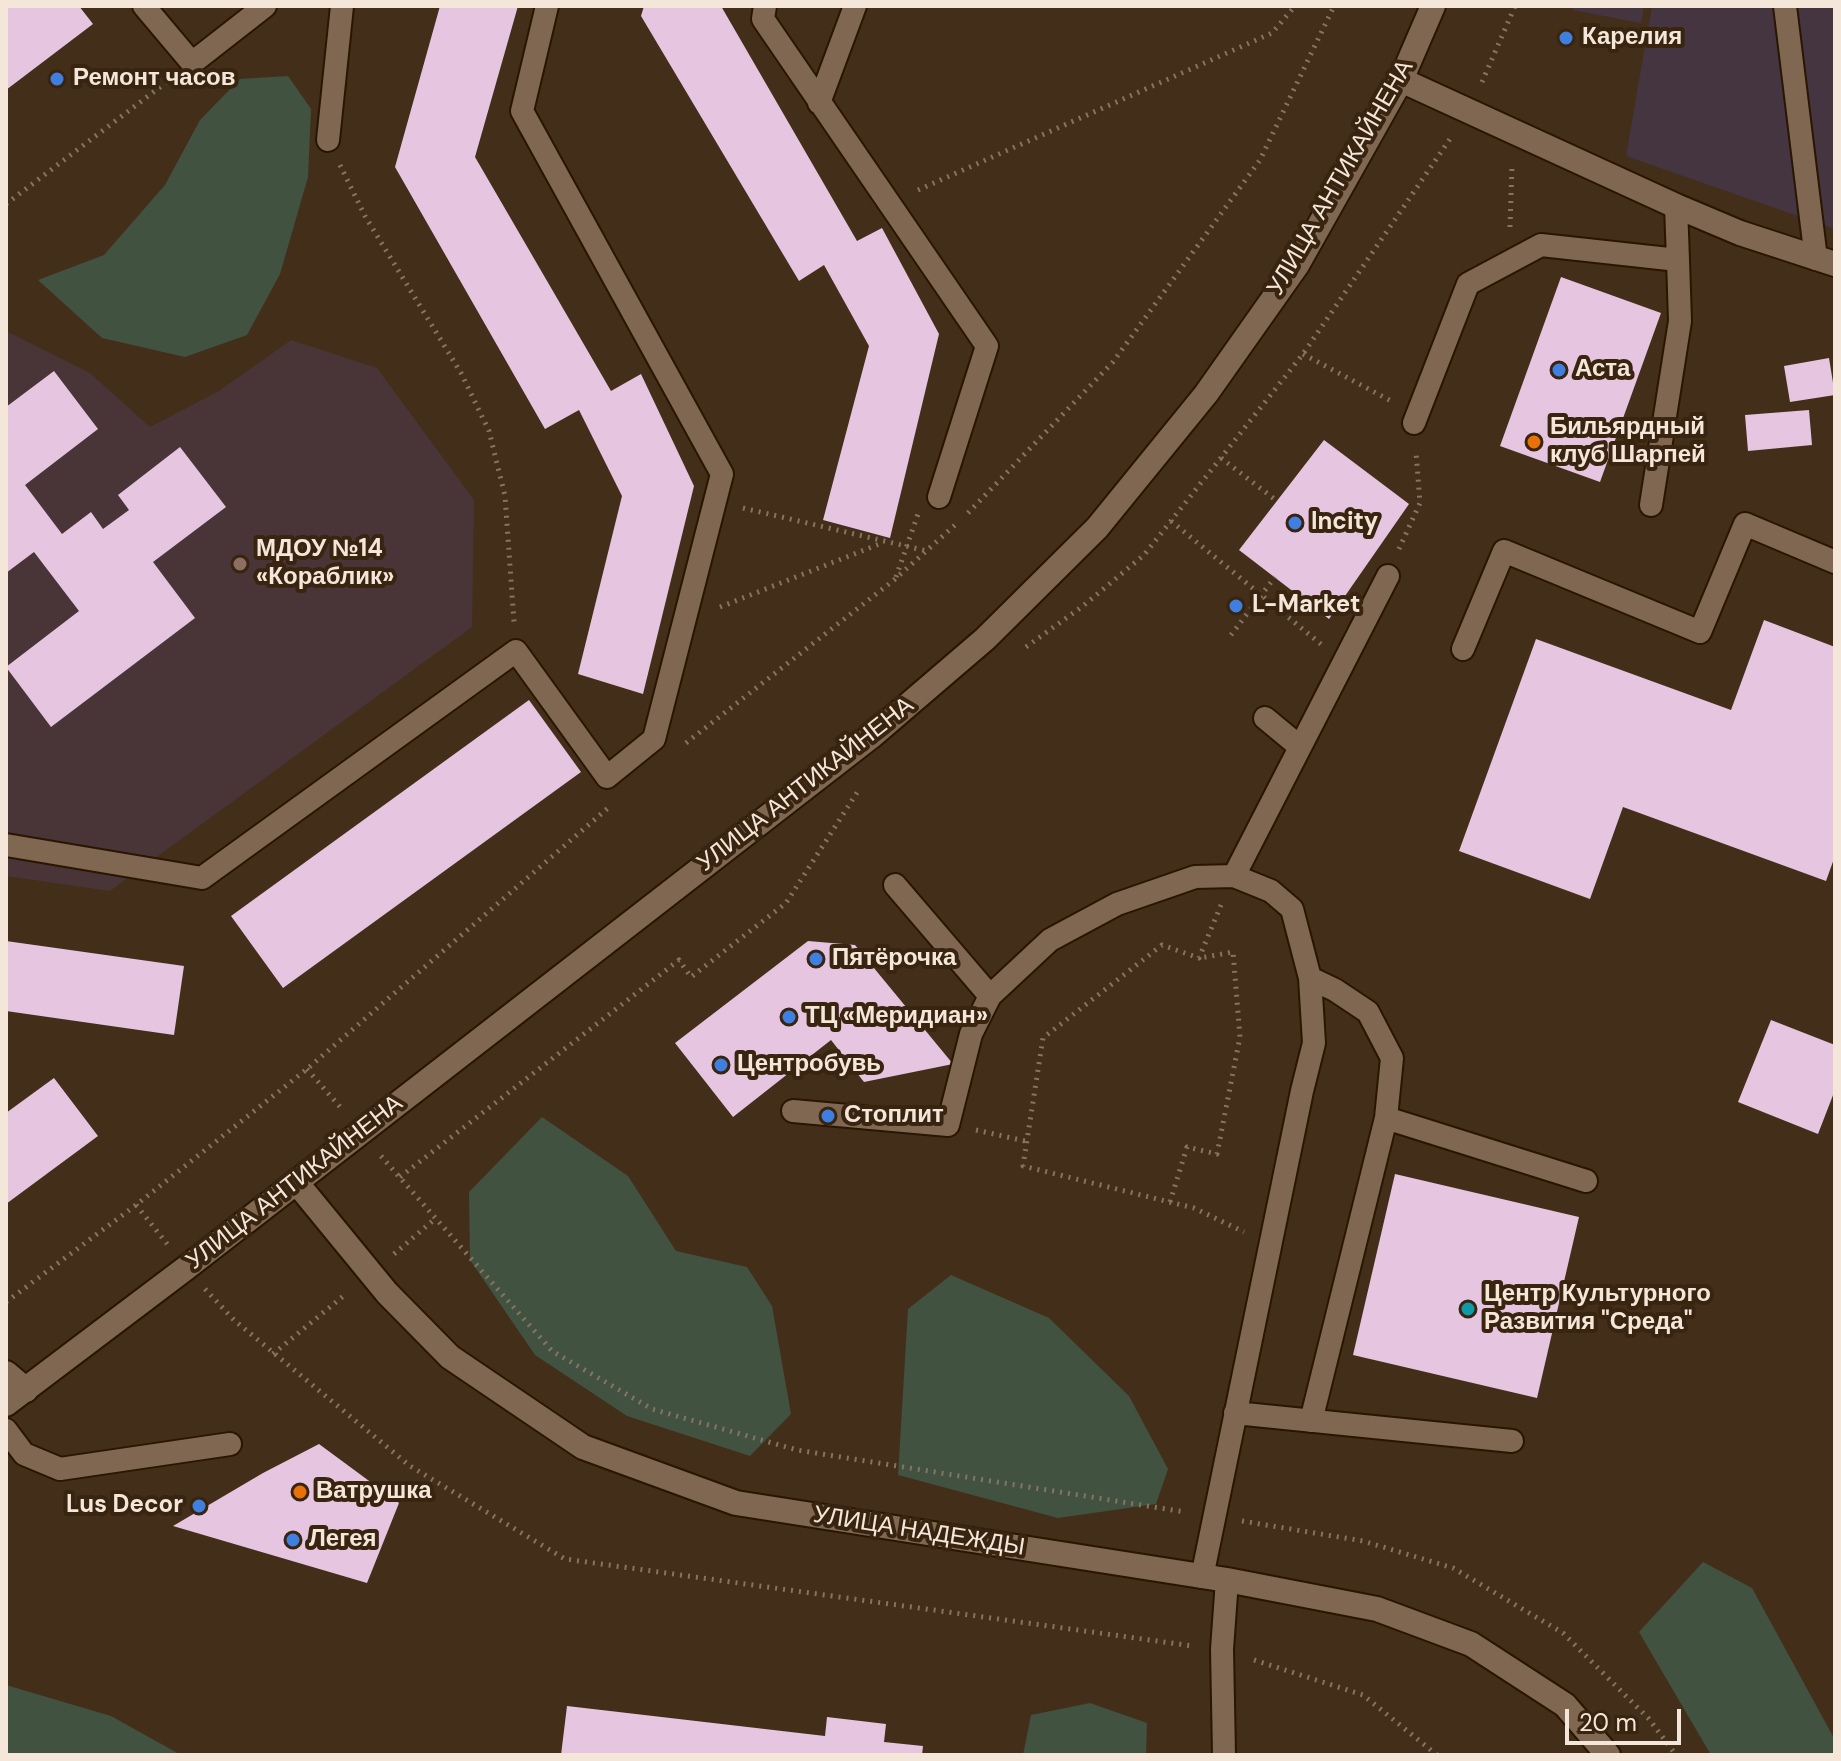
<!DOCTYPE html>
<html>
<head>
<meta charset="utf-8">
<style>
  body { margin:0 }
  #map { position:relative; width:1841px; height:1761px; overflow:hidden; background:#432e19; font-family:"DM Sans",sans-serif }
  canvas { display:block }
  .frame { position:absolute; inset:0; border:8px solid #f4e7da; pointer-events:none }
  .scale { position:absolute; left:1565px; top:1709px; width:116px; height:36px; box-sizing:border-box; border:4px solid #f4e7da; border-top:0; padding-left:10px; font-size:24px; line-height:28px; white-space:nowrap; color:#f4e7da; -webkit-text-stroke:6px #38240f; paint-order:stroke }
</style>
</head>
<body>
<div id="map">
<canvas width="1841" height="1761"></canvas>
<div class="frame"></div>
<div class="scale">20 m</div>
</div>
<script>
const ctx = document.querySelector('canvas').getContext('2d');
ctx.lineJoin = 'round';
function fillPath(path, color) {
  ctx.fillStyle = color;
  ctx.fill(path, 'evenodd');
}
function poly(rows) {
  const path = new Path2D();
  for (const r of rows) {
    path.moveTo(r[0], r[1]);
    for (let i = 2; i < r.length; i += 2) path.lineTo(r[i], r[i + 1]);
  }
  return path;
}
function stroke(path, color, width, dash) {
  ctx.strokeStyle = color;
  ctx.lineWidth = width;
  ctx.lineCap = dash ? 'butt' : 'round';
  ctx.setLineDash(dash || []);
  ctx.stroke(path);
}
function label(font, color, halo, rows, align = 'center') {
  ctx.font = font + ' "DM Sans",sans-serif';
  ctx.lineWidth = 8;
  ctx.setLineDash([]);
  ctx.textBaseline = 'middle';
  ctx.strokeStyle = halo;
  ctx.fillStyle = color;
  for (const [text, x, y, turn = 0] of rows) {
    ctx.save();
    ctx.translate(x, y);
    ctx.rotate((+turn || 0) * Math.PI / 180);
    ctx.textAlign = isNaN(turn) ? turn : align;
    if (halo) ctx.strokeText(text, 0, 0);
    ctx.fillText(text, 0, 0);
    ctx.restore();
  }
}
fillPath(poly([
  [1573,6,1644,6,1641,23,1573,10],
  [1652,6,1835,6,1835,229,1626,156]
]), '#453541');
fillPath(poly([
  [6,331,90,373,150,427,219,391,291,340,377,368,474,500,472,627,110,891,6,876]
]), '#493537');
fillPath(poly([
  [288,76,311,109,308,177,280,274,247,335,185,357,102,338,38,280,104,255,165,185,200,120,240,79],
  [542,1117,628,1176,676,1251,747,1267,772,1306,791,1414,750,1456,627,1416,535,1355,470,1260,469,1192],
  [951,1275,1049,1318,1129,1396,1168,1469,1156,1504,1058,1518,898,1475,908,1309],
  [1703,1562,1752,1588,1835,1740,1835,1755,1711,1755,1639,1632],
  [6,1685,111,1716,181,1755,6,1755],
  [1090,1703,1147,1723,1146,1755,1023,1755,1031,1715]
]), '#425240');
fillPath(poly([
  [6,6,79,6,93,24,6,90],
  [440,6,518,6,475,157,611,391,641,374,694,486,643,694,578,674,622,496,579,410,545,429,395,167],
  [644,6,721,6,857,241,882,228,939,334,890,538,823,520,869,346,824,265,799,281,641,16],
  [1561,277,1661,313,1600,482,1500,446],
  [1829,358,1835,395,1790,402,1784,366],
  [54,371,98,429,25,485,62,534,91,512,103,529,129,510,118,495,180,447,226,507,153,562,195,618,51,727,6,667,79,611,34,552,6,573,6,407],
  [1809,410,1812,445,1748,451,1745,415],
  [1324,440,1409,504,1329,619,1239,550],
  [1764,620,1835,647,1835,856,1826,881,1623,807,1590,899,1459,851,1536,639,1731,710],
  [529,700,581,772,283,988,231,916],
  [6,941,184,966,174,1035,6,1011],
  [808,941,855,945,953,1064,864,1082,831,1040,733,1117,675,1043],
  [1771,1020,1835,1045,1835,1090,1818,1134,1738,1102],
  [54,1078,98,1136,6,1204,6,1113],
  [1395,1174,1579,1217,1537,1398,1353,1355],
  [319,1444,399,1503,367,1583,173,1526,263,1473],
  [567,1706,825,1736,827,1717,886,1724,884,1742,923,1746,922,1755,561,1755]
]), '#e6c5e1');
const lane = poly([
  [144,6,192,63,265,6],
  [765,6,763,19,987,346,939,497],
  [1785,6,1816,259],
  [819,103,855,6],
  [328,140,342,6],
  [1414,423,1468,284,1541,245,1678,260,1676,206],
  [1651,505,1680,321,1678,260],
  [1463,649,1504,551,1700,632,1745,524,1835,562],
  [1265,718,1300,747],
  [6,845,202,878,516,651,607,777,654,739,722,474,522,111,547,6],
  [1234,876,1388,576],
  [895,885,990,996],
  [1310,978,1335,990,1368,1012,1392,1058,1386,1118,1586,1181],
  [793,1111,948,1125,971,1034,990,996,1050,940,1117,904,1195,877,1234,876,1271,891,1292,909,1310,978,1314,1043,1302,1091,1202,1577],
  [1235,1413,1512,1441],
  [1311,1421,1386,1118],
  [6,1430,24,1454,60,1469,230,1444],
  [1224,1755,1222,1649,1227,1580]
]);
const street = poly([
  [1401,80,1676,206,1740,233,1835,264],
  [296,1182,387,1293,450,1357,583,1447,736,1503,1227,1580,1377,1609,1471,1644,1565,1705,1608,1755],
  [6,1373,26,1390]
]);
const secondary = poly([
  [6,1404,186,1268,873,735,985,639,1097,528,1206,394,1297,265,1401,80,1433,6]
]);
stroke(lane, '#291602', 26);
stroke(street, '#291602', 28);
stroke(secondary, '#291602', 28);
stroke(poly([
  [1482,82,1515,6],
  [340,165,365,216,461,373,489,431,505,496,514,622],
  [918,190,1272,33,1295,6],
  [6,204,168,81],
  [1510,227,1512,165],
  [1303,354,1391,401],
  [1221,458,1277,501],
  [743,508,927,551],
  [968,513,1113,362,1260,160,1334,6],
  [1171,521,1322,645],
  [1399,549,1420,503,1416,452],
  [896,577,918,514],
  [720,607,882,543],
  [1231,635,1275,577],
  [1026,647,1083,606,1144,555,1303,354,1452,136],
  [686,743,894,580,955,525],
  [1221,905,1199,958,1162,945,1043,1038,1023,1166,1194,1208,1244,1232],
  [307,1069,341,1108],
  [976,1130,1025,1141],
  [381,1156,552,1351,652,1409,797,1450,1185,1512],
  [400,1177,679,960,691,977,786,903,860,788],
  [1170,1202,1187,1147,1217,1154,1240,1037,1233,952,1200,958],
  [136,1205,168,1245],
  [394,1254,436,1218],
  [205,1289,234,1320,410,1466,565,1559,1193,1646],
  [6,1302,136,1205,307,1069,608,808],
  [273,1354,347,1293],
  [1242,1521,1363,1541,1453,1568,1563,1633,1649,1719,1676,1755],
  [1254,1660,1363,1695,1437,1755]
]), '#867462', 5, [2, 6]);
stroke(lane, '#7f6751', 22);
stroke(street, '#7f6751', 24);
stroke(secondary, '#7f6751', 24);
for (const [x, y, r, color] of [
  [1566,38,8,"#3f7fe0"],
  [57,79,8,"#3f7fe0"],
  [1559,370,8,"#3f7fe0"],
  [1534,442,8,"#e8710a"],
  [1295,523,8,"#3f7fe0"],
  [240,564,8,"#8d6e63"],
  [1236,606,8,"#3f7fe0"],
  [816,959,8,"#3f7fe0"],
  [789,1017,8,"#3f7fe0"],
  [721,1065,8,"#3f7fe0"],
  [828,1116,8,"#3f7fe0"],
  [1468,1309,8,"#0f9aa8"],
  [300,1492,8,"#e8710a"],
  [199,1506,8,"#3f7fe0"],
  [293,1540,8,"#3f7fe0"]
]) {
  const dot = new Path2D();
  dot.arc(x, y, r, 0, 2 * Math.PI);
  ctx.fillStyle = color;
  ctx.fill(dot);
  stroke(dot, '#38240f', 3);
}
label('bold 24px', '#f4e7da', '#38240f', [
  ["Карелия",1582,38],
  ["Ремонт часов",73,79],
  ["Аста",1575,370],
  ["Бильярдный",1550,428],
  ["клуб Шарпей",1550,456],
  ["Incity",1311,523],
  ["МДОУ №14",256,550],
  ["«Кораблик»",256,578],
  ["L-Market",1252,606],
  ["Пятёрочка",832,959],
  ["ТЦ «Меридиан»",805,1017],
  ["Центробувь",737,1065],
  ["Стоплит",844,1116],
  ["Центр Культурного",1484,1295],
  ["Развития \"Среда\"",1484,1323],
  ["Ватрушка",316,1492],
  ["Lus Decor",183,1506,"right"],
  ["Легея",309,1540]
], 'left');
label('24px', '#f4e7da', '#38240f', [
  ["УЛИЦА АНТИКАЙНЕНА",1341,178,-60],
  ["УЛИЦА АНТИКАЙНЕНА",806,785,-38],
  ["УЛИЦА АНТИКАЙНЕНА",295,1183,-38],
  ["УЛИЦА НАДЕЖДЫ",919,1532,9]
]);
</script>
</body>
</html>
